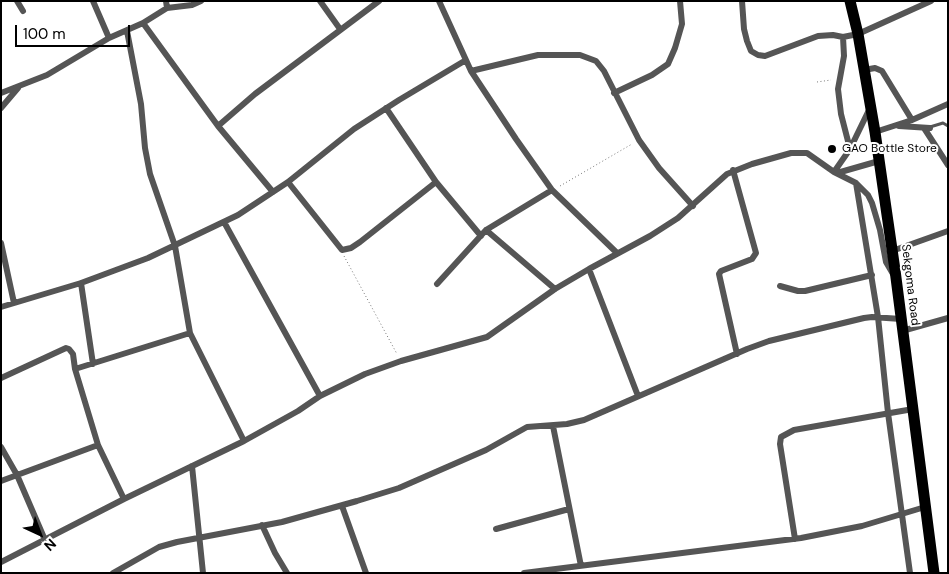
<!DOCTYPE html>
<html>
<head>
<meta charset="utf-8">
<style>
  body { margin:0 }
  #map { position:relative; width:949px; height:574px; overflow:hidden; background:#fff; font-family:"DM Sans",sans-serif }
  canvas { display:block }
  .frame { position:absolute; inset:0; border:2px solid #000; pointer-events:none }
  .north { position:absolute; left:15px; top:509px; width:50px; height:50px; -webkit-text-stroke:4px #fff; paint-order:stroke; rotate:137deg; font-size:14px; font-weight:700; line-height:20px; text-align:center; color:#000 }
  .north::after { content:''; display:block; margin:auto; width:18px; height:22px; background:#000; clip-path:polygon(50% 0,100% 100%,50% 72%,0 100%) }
  .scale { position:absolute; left:15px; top:25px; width:115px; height:22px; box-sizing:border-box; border:2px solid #000; border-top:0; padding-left:6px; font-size:15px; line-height:18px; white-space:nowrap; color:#000; -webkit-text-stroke:4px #fff; paint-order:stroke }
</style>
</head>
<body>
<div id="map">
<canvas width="949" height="574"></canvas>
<div class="frame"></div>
<div class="north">N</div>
<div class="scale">100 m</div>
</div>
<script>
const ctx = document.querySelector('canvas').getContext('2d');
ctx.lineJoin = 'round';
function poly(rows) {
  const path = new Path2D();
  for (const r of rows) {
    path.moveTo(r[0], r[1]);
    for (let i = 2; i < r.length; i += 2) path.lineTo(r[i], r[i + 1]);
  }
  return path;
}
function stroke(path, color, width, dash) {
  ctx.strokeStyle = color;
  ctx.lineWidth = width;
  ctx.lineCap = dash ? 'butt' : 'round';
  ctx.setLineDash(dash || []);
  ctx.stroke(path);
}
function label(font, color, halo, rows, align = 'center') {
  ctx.font = font + ' "DM Sans",sans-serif';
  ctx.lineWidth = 4;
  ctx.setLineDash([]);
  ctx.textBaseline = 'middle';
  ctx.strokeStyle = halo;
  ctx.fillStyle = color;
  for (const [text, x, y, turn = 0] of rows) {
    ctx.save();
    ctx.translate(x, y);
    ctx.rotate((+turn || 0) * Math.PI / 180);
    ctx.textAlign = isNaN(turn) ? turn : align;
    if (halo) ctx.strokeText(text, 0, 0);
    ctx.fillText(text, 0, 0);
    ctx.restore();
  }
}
stroke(poly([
  [817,82,831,80],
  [560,186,632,144],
  [344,256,397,354]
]), '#777', 1, [1, 2.5]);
stroke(poly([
  [930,127,943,123,948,126]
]), '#555', 3);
stroke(poly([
  [17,1,23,11],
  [93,1,109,38],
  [320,1,340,29],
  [439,1,471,71,516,139,552,190,617,253],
  [742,1,744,29,747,41,751,51,758,55,765,56,818,36,833,35,843,37,858,34,931,1],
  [167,8,192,5,201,1],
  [143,23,218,126,273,192],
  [127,31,141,104,145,148,150,174,175,246,190,333,244,441],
  [843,37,844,56,838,89,841,114,850,149],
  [864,70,875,68,882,71,912,120],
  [471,71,538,55,580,55,596,61,604,71,639,140,659,168,693,206],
  [1,93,47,75,109,38,143,23,167,8,166,1],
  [614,93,652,75,668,64,675,48,682,24,680,1],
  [1,108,18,88],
  [386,108,436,182],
  [218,126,255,94,379,1],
  [899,126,930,128],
  [924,128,948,165],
  [875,132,912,120,948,104],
  [733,170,756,253,752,259,721,271,719,274,737,354],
  [834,172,850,149,869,110],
  [837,173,879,161],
  [288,182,342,250,351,248,360,242,436,182,481,236],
  [856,183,878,317,888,413,910,573],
  [224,222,320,396],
  [486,230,555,289],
  [1,243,14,303],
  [892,251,948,231],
  [589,269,638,396],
  [81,283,93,364],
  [437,284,486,230,552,190],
  [780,286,798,291,805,291,872,275],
  [1,307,81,283,148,258,238,215,288,182,354,129,399,100,466,60],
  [902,331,948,318],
  [75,369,190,333],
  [1,378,66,348,69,349,73,354,75,369,98,445,124,499],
  [553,426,581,566],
  [1,447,17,475,45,540],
  [192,466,203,573],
  [1,481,98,445],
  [342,506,366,573],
  [262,525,275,553,287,573],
  [496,529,569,509],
  [795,539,780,444,781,437,794,430,913,409],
  [1,562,124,499,244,441,298,411,320,396,365,374,401,361,487,337,555,289,589,269,650,236,678,218,727,174,752,164,791,153,807,153,834,172,856,183,868,195,872,203,880,230,886,262,893,274],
  [113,573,159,547,177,542,282,522,357,501,399,488,486,450,527,427,567,424,584,420,747,349,769,341,864,318,872,317,901,319],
  [524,573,801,538,862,526,925,507]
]), '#555', 6);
stroke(poly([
  [850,1,858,34,875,132,895,270,934,573]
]), '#000', 11);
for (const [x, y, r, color] of [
  [832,149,5,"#000"]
]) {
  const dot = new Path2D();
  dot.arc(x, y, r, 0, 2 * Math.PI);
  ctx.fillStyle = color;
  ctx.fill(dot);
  stroke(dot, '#fff', 2);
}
label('12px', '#000', '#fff', [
  ["GAO Bottle Store",842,149]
], 'left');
label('12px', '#000', '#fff', [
  ["Sekgoma Road",910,285,83]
]);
</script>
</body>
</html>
